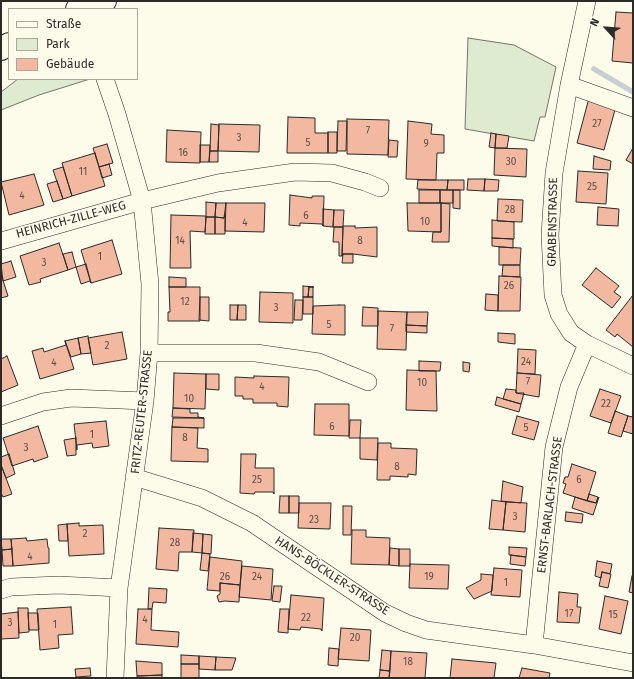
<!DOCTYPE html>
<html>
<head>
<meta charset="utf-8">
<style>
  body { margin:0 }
  #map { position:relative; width:634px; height:679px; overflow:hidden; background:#fdfbea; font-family:"Fira Sans",sans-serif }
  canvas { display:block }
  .frame { position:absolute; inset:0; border:2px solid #2b2b2b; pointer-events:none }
  .legend { position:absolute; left:8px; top:8px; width:130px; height:72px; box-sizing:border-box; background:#fdfbea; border:1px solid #a9a89e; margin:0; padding:5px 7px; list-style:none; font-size:12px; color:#2b2b2b }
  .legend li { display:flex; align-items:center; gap:8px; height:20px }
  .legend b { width:20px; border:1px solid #a9a89e }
  .north { position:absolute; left:586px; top:8px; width:40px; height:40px; -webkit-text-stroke:3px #fdfbea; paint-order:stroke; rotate:296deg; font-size:11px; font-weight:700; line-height:16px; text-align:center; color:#2b2b2b }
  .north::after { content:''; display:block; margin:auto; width:14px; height:18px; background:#2b2b2b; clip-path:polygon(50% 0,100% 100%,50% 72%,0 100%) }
</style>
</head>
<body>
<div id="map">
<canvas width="634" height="679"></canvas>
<div class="frame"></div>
<ul class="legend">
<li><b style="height:5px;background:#fdfbea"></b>Straße</li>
<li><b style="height:11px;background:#deebd1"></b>Park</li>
<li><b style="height:11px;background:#f2b8a0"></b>Gebäude</li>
</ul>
<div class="north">N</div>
</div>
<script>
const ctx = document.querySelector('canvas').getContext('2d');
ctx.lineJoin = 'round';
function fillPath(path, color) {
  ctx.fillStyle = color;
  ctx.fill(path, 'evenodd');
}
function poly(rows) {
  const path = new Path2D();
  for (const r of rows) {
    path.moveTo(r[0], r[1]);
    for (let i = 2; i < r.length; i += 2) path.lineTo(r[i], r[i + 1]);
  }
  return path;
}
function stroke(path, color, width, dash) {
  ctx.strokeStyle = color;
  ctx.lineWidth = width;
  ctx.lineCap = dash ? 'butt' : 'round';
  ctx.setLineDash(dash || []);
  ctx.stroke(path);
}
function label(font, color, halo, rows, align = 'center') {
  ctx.font = font + ' "Fira Sans",sans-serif';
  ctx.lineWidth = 3;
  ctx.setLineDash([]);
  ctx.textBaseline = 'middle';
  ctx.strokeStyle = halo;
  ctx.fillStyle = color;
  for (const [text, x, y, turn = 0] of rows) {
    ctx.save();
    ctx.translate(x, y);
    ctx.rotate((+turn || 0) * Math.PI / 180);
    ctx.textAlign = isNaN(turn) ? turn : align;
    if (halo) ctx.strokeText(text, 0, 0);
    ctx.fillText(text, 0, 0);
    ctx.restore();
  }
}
const green = poly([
  [468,38,514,45,556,67,545,117,540,117,534,141,465,129,468,38],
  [18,79,90,79,39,95,1,110,1,92,18,79]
]);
fillPath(green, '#deebd1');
stroke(green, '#74746e', 1);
stroke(poly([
  [594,69,633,92]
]), '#c7d0d0', 5.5);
const building = poly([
  [616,12,633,13,633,63,612,61,616,12],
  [589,98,616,106,604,150,577,143,589,98],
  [288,117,315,118,315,133,328,133,328,153,287,153,288,117],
  [347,119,389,120,388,155,347,154,347,119],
  [338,121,347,121,346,151,337,151,338,121],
  [408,121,432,124,431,134,444,135,444,153,437,153,436,180,406,179,408,121],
  [211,124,219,125,218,151,210,151,211,124],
  [219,124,260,125,259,152,218,151,219,124],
  [167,130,201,132,200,163,166,162,167,130],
  [328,132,337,132,337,153,328,153,328,132],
  [491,133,496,134,495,148,489,147,491,133],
  [496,134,509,136,507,148,495,148,496,134],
  [389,140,398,141,397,157,388,157,389,140],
  [107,144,113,163,99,167,93,148,107,144],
  [200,145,210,145,209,162,200,162,200,145],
  [495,148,527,149,526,177,494,175,495,148],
  [633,148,633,164,626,160,633,148],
  [210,151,218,151,218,162,209,162,210,151],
  [95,153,105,186,72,196,62,163,95,153],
  [594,156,611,161,610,170,593,169,594,156],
  [109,164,112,175,102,178,99,167,109,164],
  [63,167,72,196,63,199,53,170,63,167],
  [578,171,608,173,606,204,576,202,578,171],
  [34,174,44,205,9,215,1,182,34,174],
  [468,179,485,179,484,191,467,190,468,179],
  [485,179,499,180,498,191,484,191,485,179],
  [418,180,448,180,447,190,417,189,418,180],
  [448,180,464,180,464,190,447,190,448,180],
  [57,181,63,199,53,202,47,184,57,181],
  [419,190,440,190,440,203,419,203,419,190],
  [440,190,453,190,453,203,440,203,440,190],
  [453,190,460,190,460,209,453,208,453,190],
  [290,195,312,198,312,196,324,196,323,226,322,224,300,223,300,226,289,225,290,195],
  [498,199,523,200,522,222,497,221,498,199],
  [206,202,216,203,215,217,206,217,206,202],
  [216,203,226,203,224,218,215,217,216,203],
  [226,203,265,203,264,232,225,231,226,203],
  [407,203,441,203,441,232,408,231,407,203],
  [441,203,450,204,449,242,432,242,433,232,441,232,441,203],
  [598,207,619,209,618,226,597,225,598,207],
  [323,209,334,210,333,227,323,226,323,209],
  [334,210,344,210,343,227,333,227,334,210],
  [171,215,206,216,205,232,190,231,191,268,170,268,171,215],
  [225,215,225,234,215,234,215,217,224,218,225,215],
  [206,217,215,217,215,234,205,234,206,217],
  [492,220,514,222,514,239,492,238,492,220],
  [355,226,355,228,377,227,377,257,353,254,343,254,342,256,343,226,355,226],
  [334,227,343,227,342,256,339,256,339,242,333,242,334,227],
  [492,238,513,239,513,248,492,246,492,238],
  [112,240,122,274,91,283,81,250,112,240],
  [59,243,68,270,40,279,41,282,29,285,20,256,59,243],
  [499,247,521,248,520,265,499,265,499,247],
  [72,252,76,267,68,270,63,254,72,252],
  [343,254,353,254,353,263,342,263,343,254],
  [11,261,16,277,3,281,1,264,11,261],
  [86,264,91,283,90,281,81,284,76,267,86,264],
  [503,265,520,265,520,277,502,276,503,265],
  [596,268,619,286,614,292,621,297,612,308,582,285,596,268],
  [1,274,8,296,1,298,1,274],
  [499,276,521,277,520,311,498,311,499,276],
  [169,277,186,278,186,287,169,287,169,277],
  [303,286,314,287,309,287,308,297,303,297,303,286],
  [169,287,200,287,200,321,168,321,168,312,170,312,169,287],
  [309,287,313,287,313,297,308,297,309,287],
  [260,292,293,293,293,323,259,322,260,292],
  [486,294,498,295,498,311,485,310,486,294],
  [633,295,633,347,617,334,615,337,606,330,633,295],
  [200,297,209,297,209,321,199,320,200,297],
  [303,297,313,297,313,314,303,314,303,297],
  [295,300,303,300,302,320,294,320,295,300],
  [230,305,238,305,237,320,230,320,230,305],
  [238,305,246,305,246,320,237,320,238,305],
  [339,305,345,305,345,335,312,334,313,306,339,305],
  [363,307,378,308,378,326,362,326,363,307],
  [378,311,407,312,406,350,377,349,378,311],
  [407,312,428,312,427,326,406,325,407,312],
  [406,325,427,326,427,333,406,332,406,325],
  [122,332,127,359,93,365,88,338,122,332],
  [498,333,515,334,515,344,498,342,498,333],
  [88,336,91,353,81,354,78,338,88,336],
  [78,338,81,354,71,357,65,341,78,338],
  [65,341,74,369,40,379,32,351,43,348,44,352,66,345,65,341],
  [518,349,536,350,535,374,517,373,518,349],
  [7,356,18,385,1,392,1,359,7,356],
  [419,361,441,362,440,371,419,371,419,361],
  [463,362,470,363,469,372,463,371,463,362],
  [407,370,436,371,437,411,406,410,407,370],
  [174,373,206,374,205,409,173,408,174,373],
  [517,373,541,375,539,397,516,393,517,373],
  [206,374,219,374,219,390,206,389,206,374],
  [254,376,289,377,288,407,277,406,277,403,253,403,253,399,243,399,243,396,235,396,235,377,254,378,254,376],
  [506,389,516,390,516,393,524,393,521,404,503,399,506,389],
  [600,389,621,396,611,423,590,416,600,389],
  [497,397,521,404,519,412,495,405,497,397],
  [315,404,349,404,349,436,314,435,315,404],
  [173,408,190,409,190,413,198,413,198,417,204,418,172,417,173,408],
  [615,411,628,416,621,437,608,433,615,411],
  [517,416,539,422,534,440,512,434,517,416],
  [628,416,633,417,633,434,623,431,628,416],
  [173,418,204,418,204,428,172,427,173,418],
  [350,420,361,420,360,438,349,438,350,420],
  [106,421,109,446,93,448,92,443,77,445,77,450,74,424,106,421],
  [38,426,48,457,34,462,33,459,12,466,3,438,38,426],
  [172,427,198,428,197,448,208,449,208,462,171,461,172,427],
  [76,438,76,455,67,456,64,440,76,438],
  [360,438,378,438,377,460,360,459,360,438],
  [378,443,391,443,391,448,417,449,416,475,408,474,408,477,390,476,390,480,377,480,378,443],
  [9,454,15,474,6,478,1,465,1,457,9,454],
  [241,454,256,454,255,468,274,468,274,494,273,492,255,492,254,494,240,493,241,454],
  [572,464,596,472,587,501,563,493,566,484,563,483,565,477,568,477,572,464],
  [1,465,12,494,3,497,1,493,1,465],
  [503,481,523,487,521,503,501,501,503,481],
  [589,494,598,497,596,503,587,501,589,494],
  [280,496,289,496,289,513,279,513,280,496],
  [289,496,299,496,299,513,289,513,289,496],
  [575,497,596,503,599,497,593,515,572,508,575,497],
  [492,500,506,502,503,530,489,529,492,500],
  [506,502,527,503,525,532,503,530,506,502],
  [299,503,331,503,330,529,298,528,299,503],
  [343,506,352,506,351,535,343,535,343,506],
  [566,512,583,514,582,523,565,521,566,512],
  [79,523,79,526,103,525,104,554,69,556,67,524,79,523],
  [67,524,68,541,59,541,58,525,67,524],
  [159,528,194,530,192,552,179,552,178,571,156,569,159,528],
  [352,530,366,530,366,537,390,538,389,565,351,564,352,530],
  [193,533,203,534,202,553,192,552,193,533],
  [203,534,212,535,211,554,202,553,203,534],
  [26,538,27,541,47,539,48,548,49,548,49,563,13,566,11,539,26,538],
  [1,539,11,539,12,549,2,550,1,539],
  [509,547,527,548,526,557,509,555,509,547],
  [390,548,399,549,399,566,389,565,390,548],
  [12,549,13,566,3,566,2,550,12,549],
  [399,549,410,549,410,566,399,566,399,549],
  [202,553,210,554,208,571,200,570,202,553],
  [511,555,526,557,525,566,510,564,511,555],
  [210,557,242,561,240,585,220,583,220,591,207,590,210,557],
  [597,561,612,564,610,574,602,572,601,578,595,576,597,561],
  [410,564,449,565,448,589,409,588,410,564],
  [242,566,273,569,271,600,239,597,242,566],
  [494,568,522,570,520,597,491,595,494,568],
  [602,572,611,574,608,588,599,586,602,572],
  [481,574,493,575,492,591,474,599,466,588,481,580,481,574],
  [632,576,633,576,633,593,629,592,632,576],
  [220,583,240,585,239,602,225,601,219,602,217,596,220,594,220,583],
  [274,586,282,586,280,602,272,601,274,586],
  [149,588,167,589,166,603,153,602,152,609,148,609,149,588],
  [559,592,578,594,577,607,581,607,579,623,557,622,559,592],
  [291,595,324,598,322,631,321,629,301,627,300,630,288,629,291,595],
  [605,596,628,601,621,634,599,629,605,596],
  [71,607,73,634,58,635,59,648,40,650,37,609,71,607],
  [18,608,28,608,29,632,19,633,18,608],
  [138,609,152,609,151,630,179,632,178,647,136,644,138,609],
  [280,609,289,609,288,633,278,632,280,609],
  [18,612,19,638,1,639,1,614,18,612],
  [28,613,38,613,39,630,29,630,28,613],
  [341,628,371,630,369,661,338,659,341,628],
  [329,648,339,649,338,666,328,665,329,648],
  [382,650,391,651,390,671,380,670,382,650],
  [391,651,427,653,425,678,389,678,391,651],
  [181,655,199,656,199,664,181,664,181,655],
  [199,656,216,657,215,670,199,669,199,656],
  [216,657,236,658,232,670,215,670,216,657],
  [452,659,496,663,494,678,450,678,452,659],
  [136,661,162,663,162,675,137,676,136,661],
  [181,664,199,664,199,678,181,678,181,664],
  [90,668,91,676,76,677,75,669,90,668],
  [522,668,550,673,549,678,519,678,522,668],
  [380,670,390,671,389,678,379,678,380,670],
  [162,675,162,678,137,678,137,676,162,675]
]);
fillPath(building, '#f2b8a0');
stroke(building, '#2b2b2b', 1);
const street = poly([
  [587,1,569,85,554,173,550,235,553,295,559,314,571,333,587,344,633,366],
  [105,79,117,114,142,201,150,284,149,353,145,401,119,588,115,678],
  [569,85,633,108],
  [1,241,142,201,218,183,295,172,332,173,365,182,380,188],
  [149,353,256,353,319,362,368,382],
  [1,416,43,402,71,398,145,401],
  [134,477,202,498,252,523,385,613,406,623,426,630,534,645,633,663],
  [1,590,11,587,59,585,119,588],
  [534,645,554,447,569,387,587,344]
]);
const secondary = poly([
  [77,9,105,1],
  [1,49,9,44]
]);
stroke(street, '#2b2b2b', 18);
stroke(secondary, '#2b2b2b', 24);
stroke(street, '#fdfbea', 17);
stroke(secondary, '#fdfbea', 22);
label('10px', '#5d4e48', null, [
  ["27",597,124],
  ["7",368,131],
  ["3",239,138],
  ["5",308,143],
  ["9",426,144],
  ["16",183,153],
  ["30",511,162],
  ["11",83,172],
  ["25",592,187],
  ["4",22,196],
  ["28",510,210],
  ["6",306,216],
  ["10",425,222],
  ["4",245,223],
  ["14",180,241],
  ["8",360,241],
  ["1",100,257],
  ["3",44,263],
  ["26",509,286],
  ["12",185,302],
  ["3",276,308],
  ["5",329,325],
  ["7",392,329],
  ["2",107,346],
  ["24",526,362],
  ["4",54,363],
  ["7",528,382],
  ["10",422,383],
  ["4",262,387],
  ["10",189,399],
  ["22",606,404],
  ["6",332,427],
  ["5",526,428],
  ["1",92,435],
  ["8",185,438],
  ["3",26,448],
  ["8",397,467],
  ["25",257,480],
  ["6",579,480],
  ["3",515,517],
  ["23",314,520],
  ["2",85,534],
  ["28",175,543],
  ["4",30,557],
  ["26",225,577],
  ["24",257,577],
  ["19",429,577],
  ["1",506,583],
  ["17",569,614],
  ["15",613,615],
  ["22",306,618],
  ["4",145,620],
  ["3",10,623],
  ["1",55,625],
  ["20",355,638],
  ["18",408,662]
]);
label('12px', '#2b2b2b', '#fdfbea', [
  ["HEINRICH-ZILLE-WEG",71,220,-15],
  ["GRABENSTRASSE",553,222,-89],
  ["FRITZ-REUTER-STRASSE",142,412,-84],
  ["ERNST-BARLACH-STRASSE",550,505,-83],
  ["HANS-BÖCKLER-STRASSE",332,576,33]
]);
</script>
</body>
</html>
